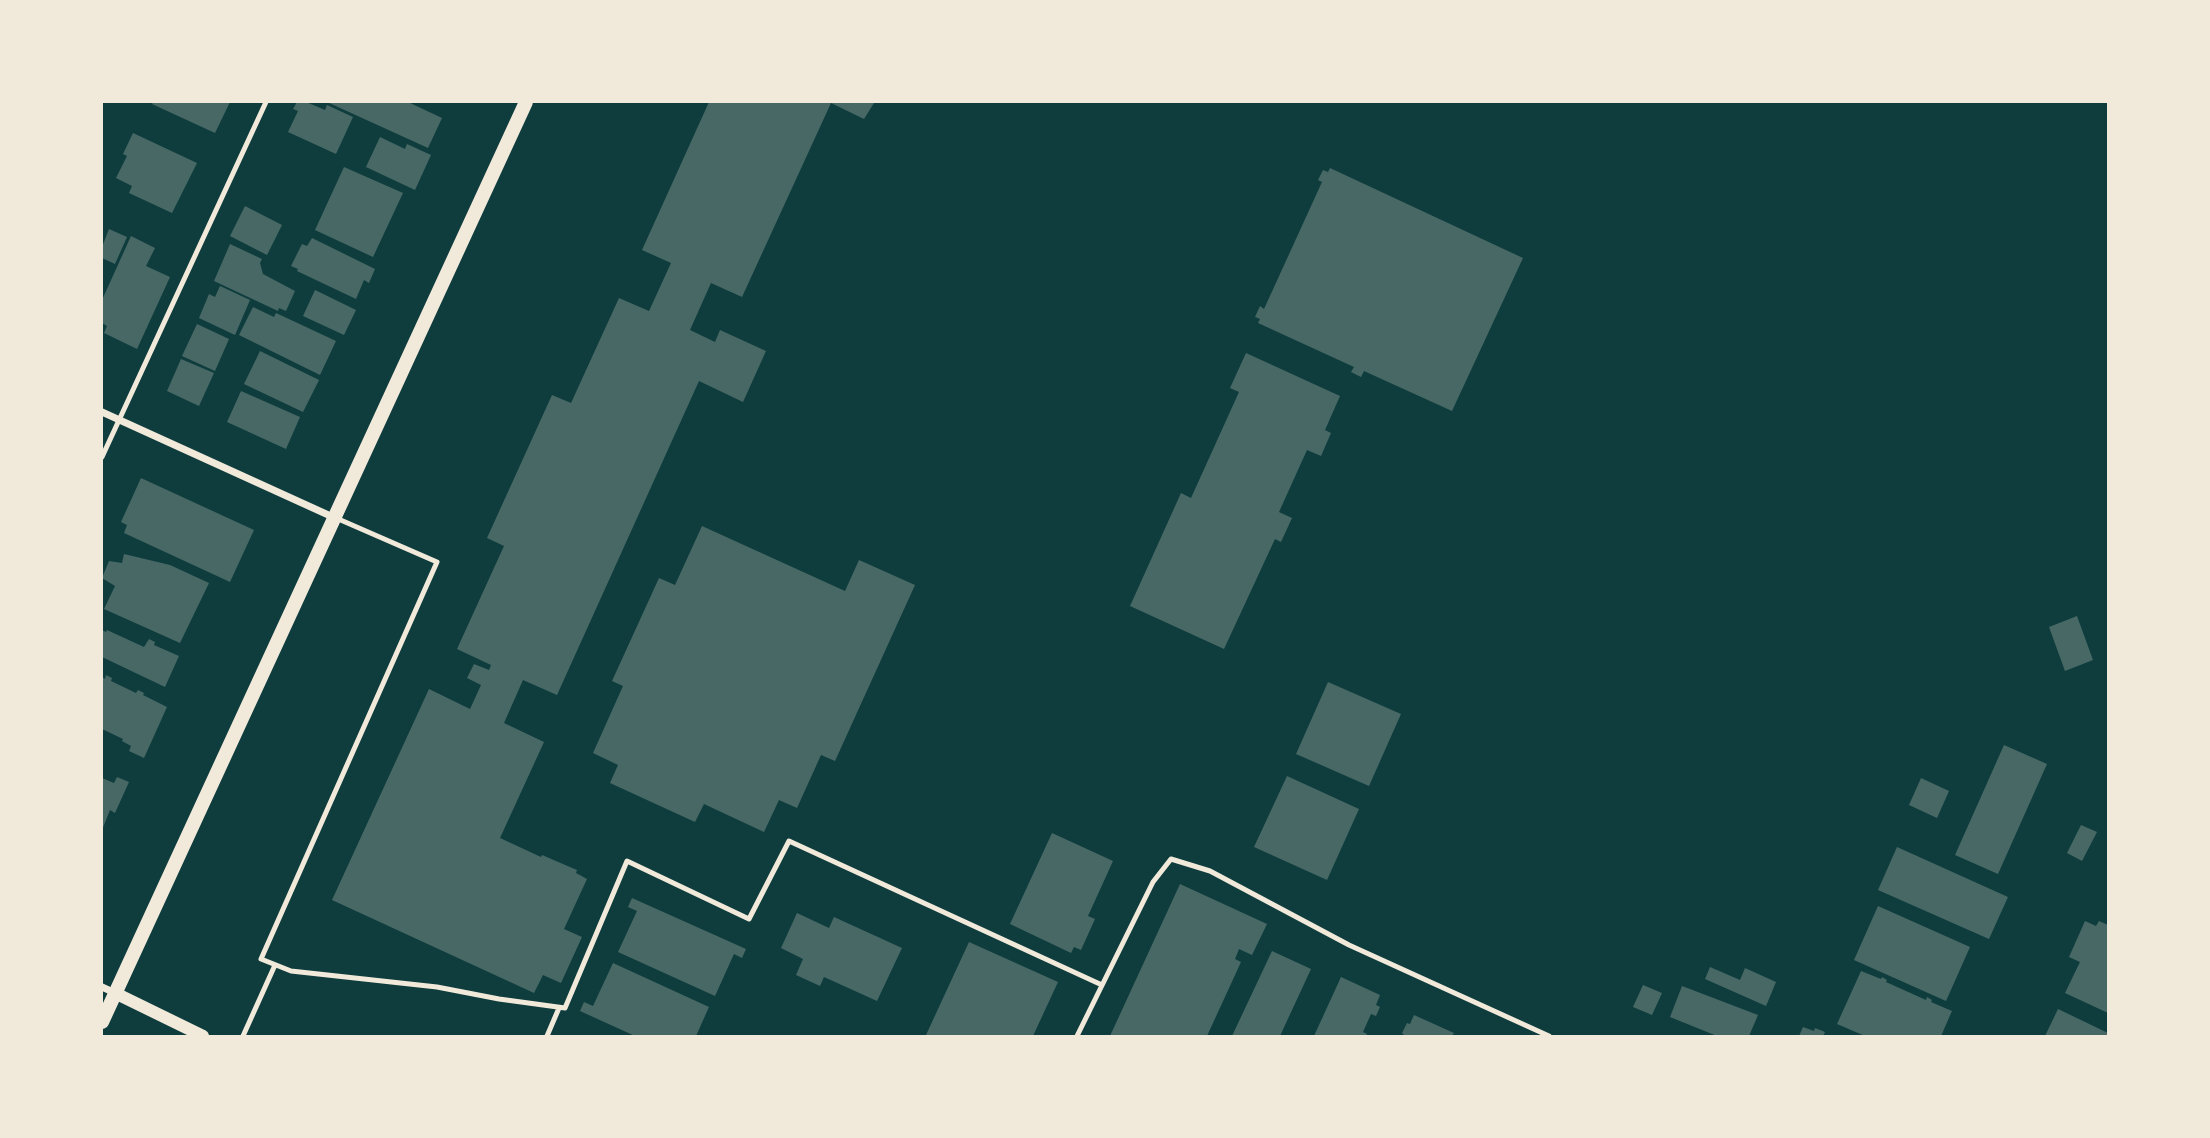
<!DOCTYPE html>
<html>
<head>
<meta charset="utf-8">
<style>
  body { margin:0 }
  #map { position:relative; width:2210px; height:1138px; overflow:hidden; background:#0f3d3e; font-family:Bitter,serif }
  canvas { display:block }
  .frame { position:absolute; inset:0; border:103px solid #f1e9da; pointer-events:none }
</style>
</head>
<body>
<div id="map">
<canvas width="2210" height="1138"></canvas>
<div class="frame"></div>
</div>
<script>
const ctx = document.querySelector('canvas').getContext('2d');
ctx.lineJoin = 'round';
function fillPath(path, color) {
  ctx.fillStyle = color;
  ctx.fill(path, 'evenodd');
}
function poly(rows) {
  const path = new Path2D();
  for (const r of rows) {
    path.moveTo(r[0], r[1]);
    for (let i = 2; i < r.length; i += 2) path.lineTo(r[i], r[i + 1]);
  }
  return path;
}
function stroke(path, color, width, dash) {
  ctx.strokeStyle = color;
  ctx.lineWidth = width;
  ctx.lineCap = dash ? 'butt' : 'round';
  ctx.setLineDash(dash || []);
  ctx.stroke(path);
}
fillPath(poly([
  [153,102,230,102,215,133,152,104],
  [297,102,306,102,325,110,327,105,353,117,336,154,288,132,298,111,293,109],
  [327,102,408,102,442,118,428,148],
  [709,102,874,103,864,119,831,103,742,297,711,283,690,330,715,342,720,330,766,351,743,402,699,381,557,695,523,680,504,723,544,742,500,838,541,857,542,855,577,870,576,873,587,879,564,929,582,937,561,983,543,975,534,993,332,900,429,689,470,709,481,685,467,678,474,664,489,670,491,665,457,649,504,546,487,538,552,395,571,403,619,298,649,311,671,263,642,250],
  [133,133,197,163,172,213,129,193,132,186,116,178,127,156,123,154],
  [380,137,405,149,407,144,431,155,415,190,366,167],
  [344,167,403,193,373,257,315,230],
  [1330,168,1523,258,1452,411,1364,371,1361,377,1351,372,1354,367,1258,323,1260,319,1255,317,1260,306,1264,309,1322,182,1318,180,1323,170,1328,172],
  [245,206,282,225,267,255,230,236],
  [109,229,127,237,115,264,102,258,102,247],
  [131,236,155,248,146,266,170,277,137,349,104,333,107,326,102,323,102,300],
  [312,238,375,269,369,283,364,280,356,299,297,271,298,269,291,266,302,244,307,246],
  [230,244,262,259,260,263,263,274,295,291,286,311,279,308,278,311,214,281],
  [220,286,250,300,235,335,199,318,209,294,215,297],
  [315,290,356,310,344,335,303,316],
  [253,307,274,317,276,313,336,341,320,375,239,335],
  [197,324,229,339,215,371,182,356],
  [260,351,319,380,303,412,244,384],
  [1246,353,1340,396,1325,430,1331,433,1321,456,1307,450,1279,512,1292,518,1281,542,1275,539,1224,649,1130,606,1181,493,1191,498,1239,392,1230,388],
  [181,359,214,373,199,406,167,391],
  [241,391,300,417,286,449,227,422],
  [141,478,254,530,230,582,124,533,127,525,121,522],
  [702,526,845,591,859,560,915,585,835,761,821,755,797,808,779,800,764,832,704,804,695,822,610,783,618,765,593,753,623,686,612,681,659,578,675,585],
  [124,554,170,565,209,583,180,643,104,609,115,586,102,578,109,561,122,563],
  [2077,616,2093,660,2065,671,2049,627],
  [102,630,106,632,107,630,144,647,149,639,155,642,154,645,179,656,165,687,102,657],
  [106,675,112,678,111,681,136,693,138,690,144,693,143,695,167,707,144,758,129,751,131,746,122,741,123,739,102,729,102,677,105,679],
  [1328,682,1401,714,1369,786,1296,754],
  [2004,745,2047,764,1998,874,1955,855],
  [1287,776,1359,809,1327,880,1254,847],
  [117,777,129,782,115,813,110,810,102,830,102,778,114,783],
  [1921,778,1949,791,1937,818,1909,805],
  [2081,825,2097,832,2082,861,2067,853],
  [1052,833,1113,861,1088,916,1095,919,1081,950,1074,947,1071,953,1010,924],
  [1897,847,2008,897,1989,939,1878,890],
  [1180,884,1267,924,1252,955,1239,949,1235,959,1241,962,1207,1036,1110,1036],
  [632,898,746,949,742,958,734,954,715,996,618,952,637,911,628,907],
  [1878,906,1970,947,1946,1001,1854,960],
  [797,913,829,928,834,917,902,948,877,1001,824,977,820,986,796,975,803,959,781,948],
  [2085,921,2096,926,2099,921,2108,925,2108,1013,2065,993,2080,962,2069,957],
  [969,942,1058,982,1033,1036,926,1035],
  [1272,951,1311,969,1280,1036,1232,1036],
  [613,963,709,1007,696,1036,635,1036,580,1011,584,1002,593,1006],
  [1710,967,1740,980,1745,968,1776,982,1766,1006,1705,979],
  [1861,971,1881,979,1882,977,1887,980,1886,982,1926,1000,1927,997,1932,1000,1931,1002,1952,1011,1941,1036,1865,1036,1837,1024],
  [1341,977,1380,995,1376,1005,1380,1007,1376,1016,1371,1014,1363,1032,1367,1034,1366,1036,1314,1036],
  [1643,985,1662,993,1652,1015,1633,1007],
  [1682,986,1758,1015,1749,1036,1717,1036,1670,1017],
  [2058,1009,2108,1033,2108,1036,2045,1036],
  [1414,1015,1454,1033,1452,1036,1405,1036,1402,1033,1407,1023,1410,1024],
  [1803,1027,1814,1031,1815,1028,1825,1032,1823,1036,1799,1036]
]), '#486865');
stroke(poly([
  [102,457,266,102],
  [336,518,437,562,261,959,291,971,437,987,499,999,565,1008,627,861,749,919,789,841,1102,985],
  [243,1036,275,965],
  [547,1036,559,1008],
  [1077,1036,1153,882,1171,859,1210,871,1349,945,1549,1036]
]), '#f1e9da', 5);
stroke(poly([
  [102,412,335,518],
  [102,987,115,993]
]), '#f1e9da', 7);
stroke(poly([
  [115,993,203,1036]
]), '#f1e9da', 12);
stroke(poly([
  [102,1022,526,102]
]), '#f1e9da', 14);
</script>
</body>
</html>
